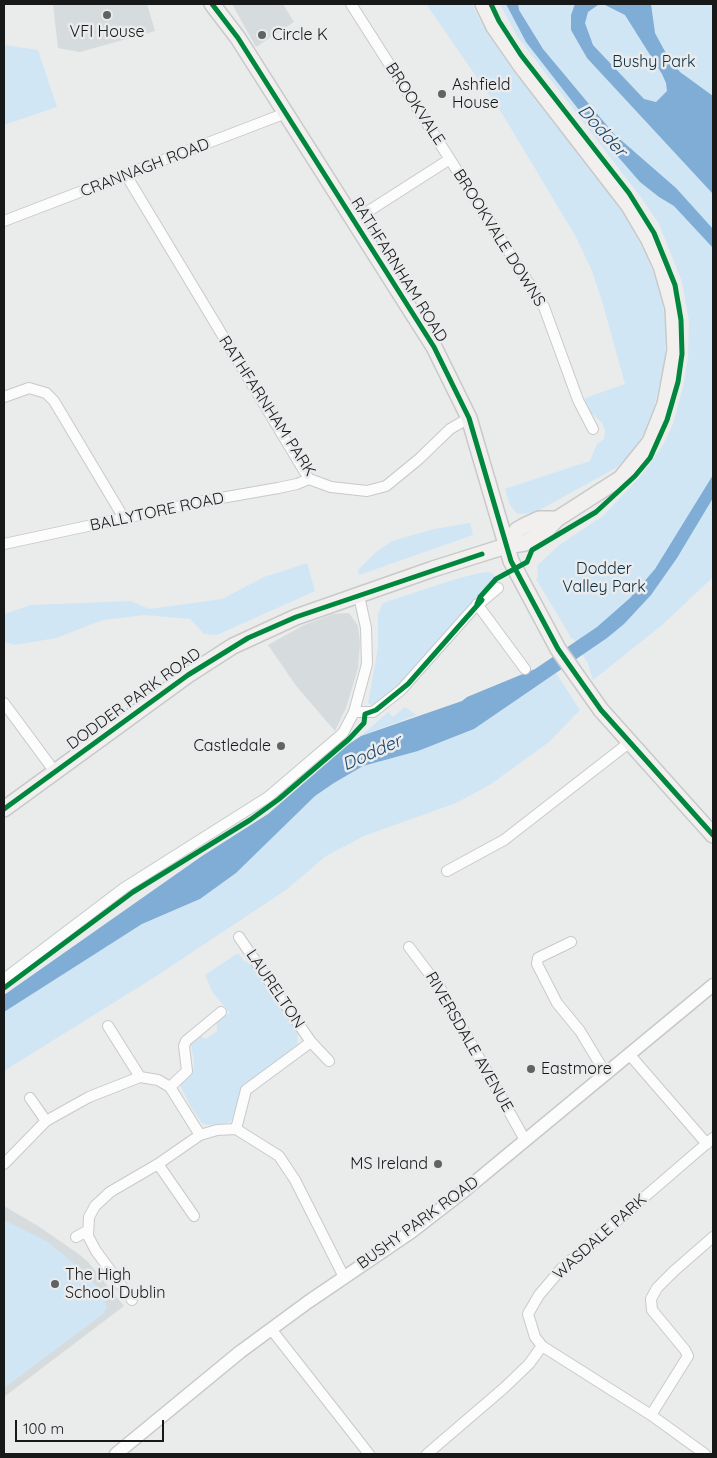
<!DOCTYPE html>
<html>
<head>
<meta charset="utf-8">
<style>
  body { margin:0 }
  #map { position:relative; width:717px; height:1458px; overflow:hidden; background:#eaebeb; font-family:Quicksand,sans-serif }
  canvas { display:block }
  .frame { position:absolute; inset:0; border:5px solid #171818; pointer-events:none }
  .scale { position:absolute; left:15px; top:1420px; width:149px; height:22px; box-sizing:border-box; border:2px solid #171818; border-top:0; padding-left:6px; font-size:15px; line-height:18px; white-space:nowrap; color:#171818; -webkit-text-stroke:4px #e9ebec; paint-order:stroke }
</style>
</head>
<body>
<div id="map">
<canvas width="717" height="1458"></canvas>
<div class="frame"></div>
<div class="scale">100 m</div>
</div>
<script>
const ctx = document.querySelector('canvas').getContext('2d');
ctx.lineJoin = 'round';
function fillPath(path, color) {
  ctx.fillStyle = color;
  ctx.fill(path, 'evenodd');
}
function poly(rows) {
  const path = new Path2D();
  for (const r of rows) {
    path.moveTo(r[0], r[1]);
    for (let i = 2; i < r.length; i += 2) path.lineTo(r[i], r[i + 1]);
  }
  return path;
}
function stroke(path, color, width, dash) {
  ctx.strokeStyle = color;
  ctx.lineWidth = width;
  ctx.lineCap = dash ? 'butt' : 'round';
  ctx.setLineDash(dash || []);
  ctx.stroke(path);
}
function label(font, color, halo, rows, align = 'center') {
  ctx.font = font + ' Quicksand,sans-serif';
  ctx.lineWidth = 5;
  ctx.setLineDash([]);
  ctx.textBaseline = 'middle';
  ctx.strokeStyle = halo;
  ctx.fillStyle = color;
  for (const [text, x, y, turn = 0] of rows) {
    ctx.save();
    ctx.translate(x, y);
    ctx.rotate((+turn || 0) * Math.PI / 180);
    ctx.textAlign = isNaN(turn) ? turn : align;
    if (halo) ctx.strokeText(text, 0, 0);
    ctx.fillText(text, 0, 0);
    ctx.restore();
  }
}
fillPath(poly([
  [53,4,147,4,155,31,80,52,58,48],
  [232,4,283,4,294,22,256,47],
  [349,613,358,626,360,643,358,668,346,708,335,731,297,687,268,645,304,625,333,614],
  [4,1206,38,1226,80,1255,88,1262,124,1306,4,1397]
]), '#d6dbdd');
fillPath(poly([
  [426,4,472,4,481,22,511,68,598,179,630,223,647,256,661,293,666,328,665,362,652,416,646,430,632,453,616,468,534,513,517,514,510,505,505,489,590,461,597,444,604,439,605,431,602,423,589,411,585,398,625,384,602,301,592,271,576,237,503,115],
  [500,4,713,4,713,577,661,626,593,680,588,664,574,639,572,639,536,579,538,577,537,566,559,545,603,516,645,471,663,445,673,424,683,387,688,357,689,321,682,282,659,224,643,200,517,36],
  [4,45,38,50,57,107,4,125],
  [470,523,473,535,359,575,358,570,376,552,392,541,434,529],
  [307,563,315,591,217,635,204,634,190,619,145,615,103,620,56,638,15,645,4,642,4,614,31,605,131,601,149,609,222,599,264,577],
  [485,572,492,573,495,577,399,685,381,700,371,705,368,703,378,648,378,614,383,603,459,578],
  [556,673,580,710,549,742,491,784,456,803,364,836,326,856,286,890,158,975,4,1071,4,1012,142,924,200,899,236,873,315,796,334,783,363,766,418,751,474,729],
  [405,707,417,715,361,736,388,712,393,717],
  [238,953,245,962,251,963,295,1025,298,1034,297,1045,242,1087,232,1120,227,1123,208,1125,202,1123,191,1107,180,1085,193,1071,194,1062,191,1044,200,1036,206,1039,217,1031,217,1021,230,1013,213,993,205,975],
  [4,1220,48,1242,85,1273,103,1294,107,1307,102,1315,4,1388]
]), '#d0e6f5');
fillPath(poly([
  [506,4,518,4,519,10,543,49,614,134,676,188,713,229,713,248,674,206,659,197,640,182,593,128,526,42],
  [575,4,651,4,655,33,668,57,680,72,713,96,713,194,587,58,571,30,571,15],
  [598,5,605,5,625,15,662,74,666,83,667,91,656,102,644,99,593,45,585,23,588,12],
  [713,475,713,498,677,558,651,595,624,624,607,638,474,729,418,751,363,766,334,783,315,796,236,873,200,899,142,924,4,1012,4,995,202,856,268,814,349,744,361,736,462,701,467,697,535,669,597,627,630,598,655,569]
]), '#80add5');
const minor = poly([
  [351,4,544,307,578,400,593,429],
  [126,175,309,479,331,487,367,491,386,486,419,459,450,429,469,418],
  [4,221,286,113],
  [353,221,450,159],
  [4,397,29,388,46,393,54,401,125,520],
  [4,544,204,501,278,488,297,484,309,479],
  [477,604,525,669],
  [4,703,55,772],
  [354,712,373,712,401,690,473,609,498,588],
  [447,871,504,840,630,742],
  [239,937,311,1042,329,1061],
  [571,942,538,958,537,964,557,1003,580,1031,606,1074],
  [409,947,440,988,525,1140],
  [4,979,124,888,268,797,343,733,354,712,367,664,366,628,359,596],
  [108,1026,140,1077],
  [629,1054,707,1144],
  [170,1087,187,1071,184,1046,186,1041,221,1012],
  [30,1098,46,1121],
  [236,1129,279,1156,295,1180,344,1277],
  [236,1129,246,1090,311,1042],
  [4,1164,46,1121,89,1097,140,1077,158,1080,170,1087,200,1135],
  [158,1164,194,1216],
  [76,1237,87,1231],
  [132,1300,96,1251,88,1236,89,1217,95,1206,110,1192,158,1164,200,1135,217,1130,236,1129],
  [271,1329,369,1454],
  [651,1415,688,1356,685,1350,652,1310,651,1299,657,1288,674,1271,713,1237],
  [427,1454,504,1388,529,1364,542,1346],
  [705,1454,651,1415,542,1346,535,1337,528,1314,539,1295,562,1268,713,1138]
]);
const tertiary = poly([
  [116,1454,240,1352,308,1302,411,1232,464,1191,713,985]
]);
const secondary = poly([
  [212,4,238,38,434,347,469,418,511,561,558,649,601,710,713,835],
  [506,546,517,530,524,526,539,519,557,519],
  [4,809,188,675,233,646,296,617,433,569,506,546,525,543,546,531,557,519,621,478,650,442,665,404,675,350,673,308,661,266,649,240,629,206,521,66,494,27,483,4]
]);
stroke(minor, '#c8c9c9', 12);
stroke(tertiary, '#c8c9c9', 15);
stroke(secondary, '#c8c9c9', 18);
stroke(minor, '#fcfcfc', 10);
stroke(tertiary, '#fcfcfc', 12);
stroke(secondary, '#f2f0ee', 15);
stroke(poly([
  [212,4,238,38,434,347,469,418,511,561,558,649,601,710,713,835],
  [477,604,480,597,496,579,527,562,532,550,596,512,635,476,650,458,667,420,678,382,682,354,681,320,675,285,654,233,629,193,521,55,499,21,491,4],
  [4,809,188,675,248,638,296,617,482,554],
  [4,988,133,892,250,820,279,799,349,739,364,723,365,714,376,710,408,684,482,600]
]), '#00873e', 5);
for (const [x, y, r, color] of [
  [107,15,5,"#616262"],
  [262,35,5,"#616262"],
  [442,94,5,"#616262"],
  [281,746,5,"#616262"],
  [531,1069,5,"#616262"],
  [438,1164,5,"#616262"],
  [55,1284,5,"#616262"]
]) {
  const dot = new Path2D();
  dot.arc(x, y, r, 0, 2 * Math.PI);
  ctx.fillStyle = color;
  ctx.fill(dot);
  stroke(dot, '#e9ebec', 2);
}
label('16px', '#171818', '#e9ebec', [
  ["VFI House",107,32,"center"],
  ["Circle K",272,35],
  ["Ashfield",452,85],
  ["House",452,103],
  ["Castledale",271,746,"right"],
  ["Eastmore",541,1069],
  ["MS Ireland",428,1164,"right"],
  ["The High",65,1275],
  ["School Dublin",65,1293]
], 'left');
label('16px', '#0c2d43', '#e9ebec', [
  ["Bushy Park",654,62],
  ["Dodder",604,569],
  ["Valley Park",604,587]
]);
label('16px', '#171818', '#e9ebec', [
  ["BROOKVALE",415,104,57],
  ["CRANNAGH ROAD",145,168,-21],
  ["BROOKVALE DOWNS",499,238,58],
  ["RATHFARNHAM ROAD",399,270,58],
  ["RATHFARNHAM PARK",267,406,57],
  ["BALLYTORE ROAD",157,512,-12],
  ["DODDER PARK ROAD",134,699,-36],
  ["LAURELTON",275,989,56],
  ["RIVERSDALE AVENUE",469,1042,60],
  ["BUSHY PARK ROAD",418,1223,-36],
  ["WASDALE PARK",600,1237,-42]
]);
label('italic 18px', '#16456c', '#e9ebec', [
  ["Dodder",602,131,48],
  ["Dodder",372,753,-24]
]);
</script>
</body>
</html>
